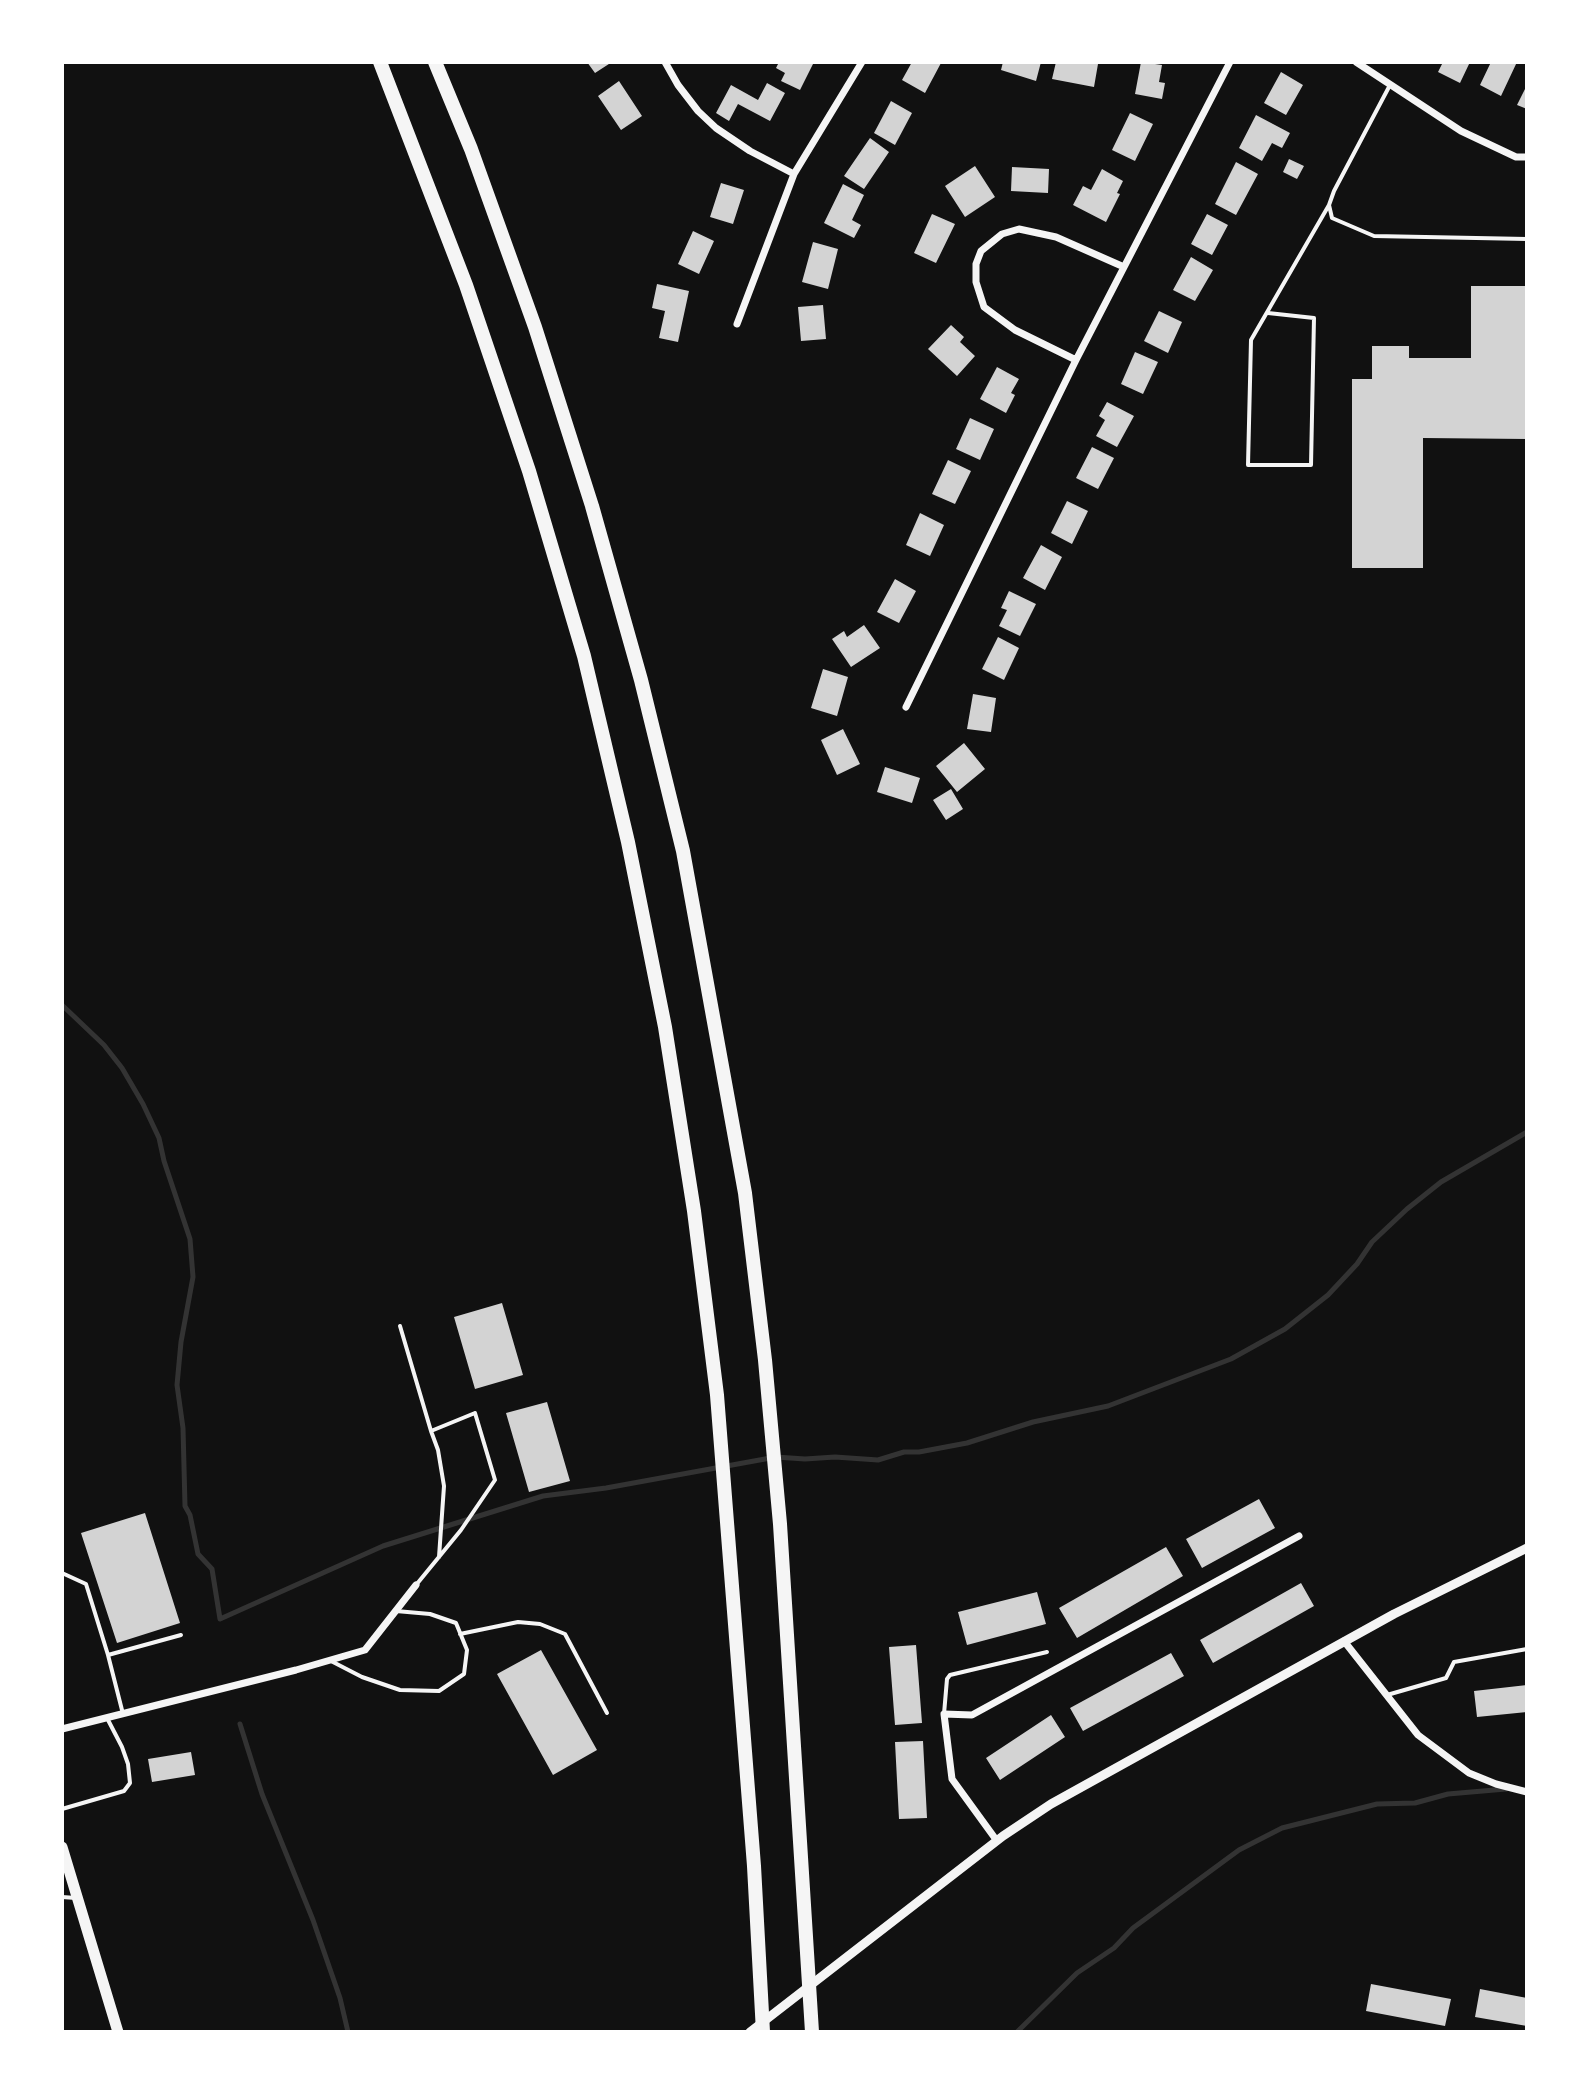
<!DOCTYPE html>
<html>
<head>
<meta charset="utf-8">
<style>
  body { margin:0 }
  #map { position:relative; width:1589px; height:2094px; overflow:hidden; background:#111; font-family:Signika,sans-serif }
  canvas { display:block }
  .frame { position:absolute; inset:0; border:64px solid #fff; pointer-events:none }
</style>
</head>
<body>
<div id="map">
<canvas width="1589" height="2094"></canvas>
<div class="frame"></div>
</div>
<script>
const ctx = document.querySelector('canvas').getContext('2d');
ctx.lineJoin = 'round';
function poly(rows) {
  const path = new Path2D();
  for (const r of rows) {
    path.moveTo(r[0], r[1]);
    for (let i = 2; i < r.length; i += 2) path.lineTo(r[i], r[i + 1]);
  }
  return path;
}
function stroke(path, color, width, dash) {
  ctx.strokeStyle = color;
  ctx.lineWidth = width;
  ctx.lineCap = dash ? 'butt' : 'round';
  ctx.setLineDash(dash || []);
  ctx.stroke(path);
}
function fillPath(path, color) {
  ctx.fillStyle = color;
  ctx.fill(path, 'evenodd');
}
stroke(poly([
  [62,1005,104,1045,122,1068,143,1104,159,1138,164,1161,190,1239,193,1277,181,1342,177,1385,183,1428,185,1506,190,1515,198,1554,212,1569,220,1619,383,1546,543,1496,606,1488,776,1457,805,1459,835,1457,878,1460,904,1452,919,1452,967,1443,1033,1422,1108,1406,1231,1359,1285,1329,1328,1295,1357,1264,1372,1242,1407,1209,1441,1182,1527,1132],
  [240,1724,262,1794,313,1920,340,1998,348,2032],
  [1017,2032,1077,1973,1114,1948,1133,1928,1239,1850,1282,1828,1377,1804,1415,1803,1448,1794,1506,1789]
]), '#333', 5);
fillPath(poly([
  [587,62,612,62,595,73],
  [779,62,814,62,800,90,781,81,785,73,776,68],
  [912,62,941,63,925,93,902,80],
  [1003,62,1041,62,1036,81,1001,70],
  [1056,62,1098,64,1094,87,1052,79],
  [1141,62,1162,65,1159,82,1165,83,1162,99,1135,94],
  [1443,62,1470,62,1460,83,1438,72],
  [1491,62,1517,62,1501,96,1480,85],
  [1281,72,1303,85,1286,115,1264,103],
  [619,81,642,116,621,130,598,96],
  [767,83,785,93,770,121,738,104,729,121,716,113,731,85,758,100],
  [1527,85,1527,109,1517,105],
  [891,101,912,113,895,145,874,133],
  [1130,113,1153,124,1135,161,1112,150],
  [1256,115,1290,133,1282,148,1272,143,1262,161,1239,148],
  [870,138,889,152,864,189,844,176],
  [1289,159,1304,166,1297,179,1283,172],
  [1236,162,1258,174,1236,215,1215,204],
  [975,166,995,197,965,217,945,186],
  [1012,167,1049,169,1048,193,1011,191],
  [1102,169,1123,181,1117,193,1120,194,1106,222,1073,205,1083,186,1091,190],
  [721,183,744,190,733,224,710,217],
  [843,184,864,195,852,220,861,225,854,238,824,223],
  [932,214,955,224,936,263,914,253],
  [1207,214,1228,225,1212,255,1191,244],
  [693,231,714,241,699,274,678,264],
  [813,242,838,249,828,289,802,282],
  [1191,257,1213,270,1195,301,1173,290],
  [657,284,689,291,678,342,659,338,665,311,652,308],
  [1471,286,1527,286,1527,439,1423,438,1423,568,1352,568,1352,379,1372,379,1372,346,1409,346,1409,358,1471,358],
  [823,305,826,339,801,341,798,307],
  [1159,311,1182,322,1168,353,1144,341],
  [951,325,964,337,960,342,975,356,957,376,928,349],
  [1135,352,1158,362,1143,394,1121,384],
  [997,367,1019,379,1011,393,1015,395,1006,413,980,399],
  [1107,402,1134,416,1117,447,1096,436,1105,420,1099,416],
  [970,418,994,429,980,460,956,449],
  [1092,447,1114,458,1098,489,1076,478],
  [948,460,971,471,955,504,932,494],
  [1067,501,1088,511,1072,544,1051,533],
  [920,513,944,525,930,556,906,545],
  [1041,545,1062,557,1045,590,1023,578],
  [895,579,916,591,899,623,877,612],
  [1009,591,1036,604,1020,636,999,626,1007,610,1001,608],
  [864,625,880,648,851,667,832,639,844,631,847,637],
  [998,637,1019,648,1004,680,982,669],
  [823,669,848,677,837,716,811,708],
  [973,694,996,698,991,732,967,729],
  [843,729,860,764,837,775,821,740],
  [964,743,985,769,957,792,936,766],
  [885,767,920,778,912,803,877,792],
  [951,789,963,809,946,820,933,800],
  [502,1303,523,1375,475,1389,454,1317],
  [547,1402,570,1481,529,1492,506,1413],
  [1259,1499,1275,1528,1202,1568,1186,1539],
  [145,1513,180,1623,117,1643,81,1533],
  [1166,1547,1183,1576,1077,1638,1059,1608],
  [1301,1583,1314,1606,1213,1663,1200,1640],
  [1037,1592,1046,1624,967,1645,958,1612],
  [916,1645,922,1723,895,1725,889,1647],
  [541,1650,597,1750,553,1775,497,1674],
  [1171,1653,1184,1676,1083,1731,1070,1708],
  [1527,1685,1527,1712,1477,1717,1474,1691],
  [1051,1715,1065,1737,1000,1780,986,1758],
  [923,1741,927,1818,899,1819,895,1742],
  [191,1752,195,1775,152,1782,148,1759],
  [1371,1984,1451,1999,1445,2026,1366,2011],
  [1480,1989,1527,1998,1527,2026,1475,2017]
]), '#d3d3d3');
stroke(poly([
  [1390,85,1334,191,1329,205,1332,218,1374,236,1527,239],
  [1268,313,1314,318,1311,465,1248,465,1251,340,1329,205],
  [400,1326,431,1431],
  [62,1573,86,1584,108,1655,181,1635],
  [416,1585,461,1530,495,1480,475,1413,431,1431,438,1450,444,1486,439,1557],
  [460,1634,518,1622,540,1624,565,1634,607,1713],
  [108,1655,123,1714],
  [331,1661,362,1677,400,1690,439,1691,464,1674,467,1650,456,1623,430,1614,396,1611],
  [1387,1695,1446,1678,1454,1662,1527,1649],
  [944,1714,947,1679,950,1675,1047,1652],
  [62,1809,124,1791,130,1783,128,1764,122,1747,107,1718],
  [62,1897,76,1898]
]), '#f5f5f5', 4);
stroke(poly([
  [665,62,678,85,698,111,716,128,750,151,794,174],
  [1356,62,1461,131,1516,157,1527,157],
  [737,324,794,174,862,62],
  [1076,360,1015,330,984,307,976,282,976,264,981,251,1002,234,1019,229,1056,237,1124,267],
  [906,707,1076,360,1230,62],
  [1344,1641,1418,1735,1469,1773,1496,1784,1527,1792],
  [62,1729,296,1670,365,1650,416,1585],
  [997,1841,952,1779,944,1714,972,1715,1299,1536]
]), '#f5f5f5', 7);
stroke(poly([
  [750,2032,1003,1836,1051,1804,1394,1614,1527,1548]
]), '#f5f5f5', 9);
stroke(poly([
  [62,1847,118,2032]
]), '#f5f5f5', 11);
stroke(poly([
  [380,62,466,285,529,471,584,656,628,842,665,1027,694,1211,717,1395,754,1866,763,2032],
  [435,62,471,149,535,327,592,506,641,680,683,851,745,1193,765,1360,780,1524,812,2032]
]), '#f5f5f5', 14);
</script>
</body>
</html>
